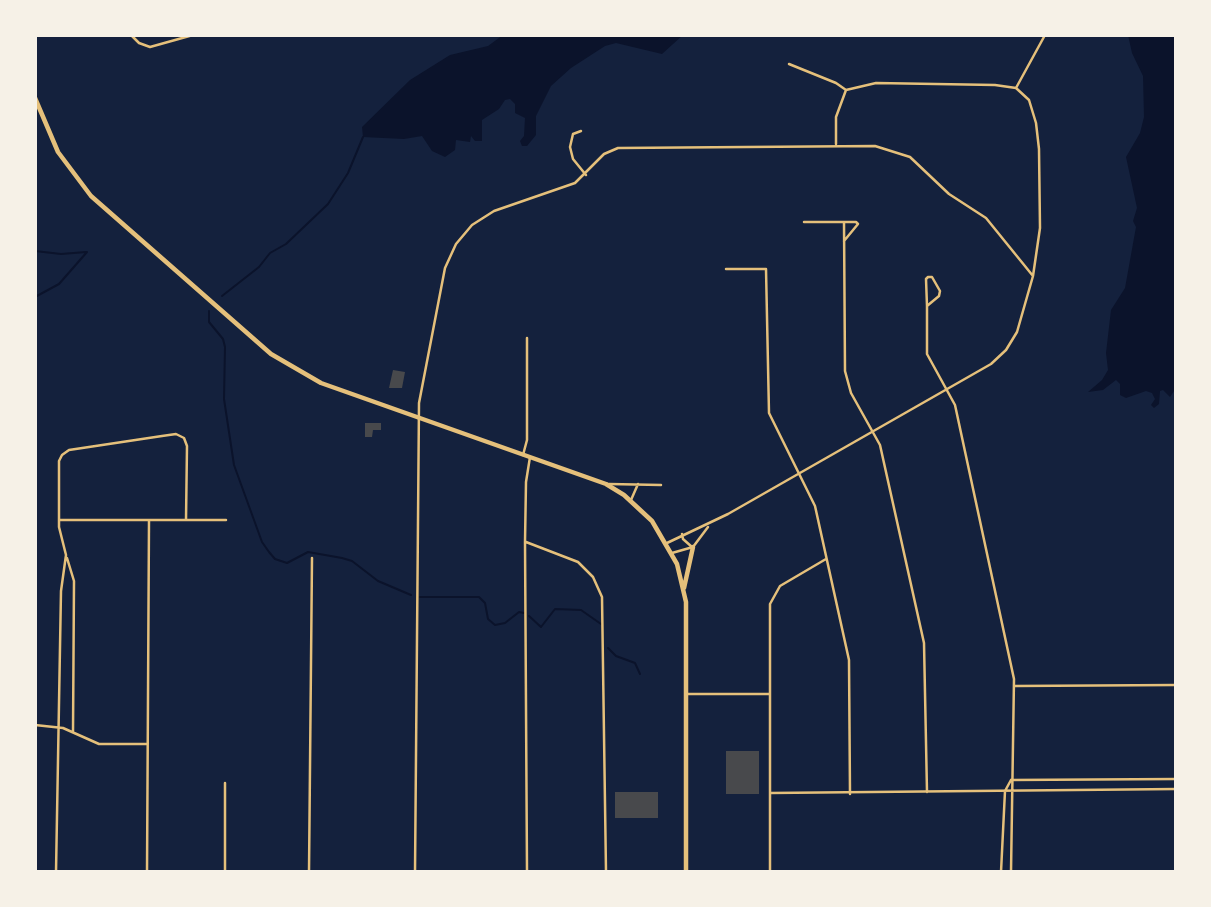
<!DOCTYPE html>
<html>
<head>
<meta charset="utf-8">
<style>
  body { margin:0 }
  #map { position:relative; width:1211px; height:907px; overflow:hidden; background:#14213d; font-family:"Exo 2",sans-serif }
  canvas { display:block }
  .frame { position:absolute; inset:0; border:37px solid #f6f1e7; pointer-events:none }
</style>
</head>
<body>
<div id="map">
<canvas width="1211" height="907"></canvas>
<div class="frame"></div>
</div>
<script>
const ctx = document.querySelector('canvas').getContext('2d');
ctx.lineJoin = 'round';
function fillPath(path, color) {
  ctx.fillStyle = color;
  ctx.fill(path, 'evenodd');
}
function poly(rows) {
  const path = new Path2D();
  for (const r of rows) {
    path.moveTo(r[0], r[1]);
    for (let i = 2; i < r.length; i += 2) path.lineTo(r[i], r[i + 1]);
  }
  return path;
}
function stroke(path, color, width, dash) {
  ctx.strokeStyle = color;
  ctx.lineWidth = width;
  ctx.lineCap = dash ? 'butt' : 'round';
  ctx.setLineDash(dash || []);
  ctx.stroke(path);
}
fillPath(poly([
  [503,35,683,35,662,54,616,43,605,46,571,68,551,86,536,116,536,135,527,146,522,146,520,141,524,136,525,118,515,113,515,104,510,99,505,100,499,109,482,120,482,141,475,141,471,136,470,142,456,140,455,150,445,157,432,151,422,136,404,139,363,137,362,127,410,80,450,55,488,46],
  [1128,35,1176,35,1176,388,1170,397,1163,390,1160,391,1159,404,1154,408,1151,405,1155,399,1152,393,1146,391,1126,398,1120,395,1120,384,1116,380,1103,390,1088,392,1102,380,1108,370,1106,353,1111,310,1125,288,1136,227,1133,221,1137,208,1126,157,1140,133,1144,117,1143,76,1132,53]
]), '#0b132b');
stroke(poly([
  [35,251,61,254,86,252],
  [222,296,259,267,270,253,286,244,328,204,348,173,363,137],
  [35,297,59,284,87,252],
  [209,311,209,322,223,339,225,347,224,399,234,465,262,542,269,552,275,559,287,563,308,552,342,558,352,561,378,581,411,595],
  [420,597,479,597,485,603,488,619,495,625,505,623,519,612,524,613],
  [529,616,541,627,555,609,581,610,601,624],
  [608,648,616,656,635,663,640,674]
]), '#0b132b', 2);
fillPath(poly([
  [393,370,405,372,402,388,389,388],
  [365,423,381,423,381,430,373,430,372,437,365,437],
  [726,751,759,751,759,794,726,794],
  [615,792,658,792,658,818,615,818]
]), '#48494c');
stroke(poly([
  [131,35,139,43,150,47,193,35],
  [789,64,836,83,846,90],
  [1016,88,1045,35],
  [581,131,573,134,570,147,573,159,586,175],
  [836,144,836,117,846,90],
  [804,222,856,222,858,224,844,241],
  [844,222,845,371,851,393,880,445,924,643,927,792],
  [726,269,766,269,769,413,815,506,849,660,850,794],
  [928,277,932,277,940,291,939,296,927,306,926,279,928,277],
  [927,306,927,354,955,405,1014,679,1011,872],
  [523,455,527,440,527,338],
  [609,484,661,485],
  [631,500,638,484],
  [59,520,226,520],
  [682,534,683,539,692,547],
  [526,542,578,562,593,577,602,597,606,872],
  [667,543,728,514,991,364,1006,350,1017,332,1033,276,1040,228,1039,149,1036,123,1029,100,1016,88,995,85,876,83,846,90],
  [672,553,693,547,708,527],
  [67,558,74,581,73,732],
  [1015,686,1176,685],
  [686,694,770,694],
  [35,725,63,728,99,744,147,744],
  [1011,780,1176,779],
  [770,793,1176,789],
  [56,872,61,591,66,555,59,527,59,461,62,455,69,450,162,436,176,434,184,438,187,446,186,520],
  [147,872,149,520],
  [225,872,225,783],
  [309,872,312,558],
  [415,872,419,403,445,268,456,244,472,225,494,211,575,183,604,154,618,148,875,146,910,157,949,194,986,218,1033,276],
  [527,872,525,542,526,482,530,457],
  [770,872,770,604,780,586,826,559],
  [1001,872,1005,791,1011,780]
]), '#e5c07b', 2.5);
stroke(poly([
  [35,98,58,152,91,196,271,354,321,383,606,484,624,495,652,521,677,564,686,602,686,872],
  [684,588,693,547]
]), '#e5c07b', 4.5);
</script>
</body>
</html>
